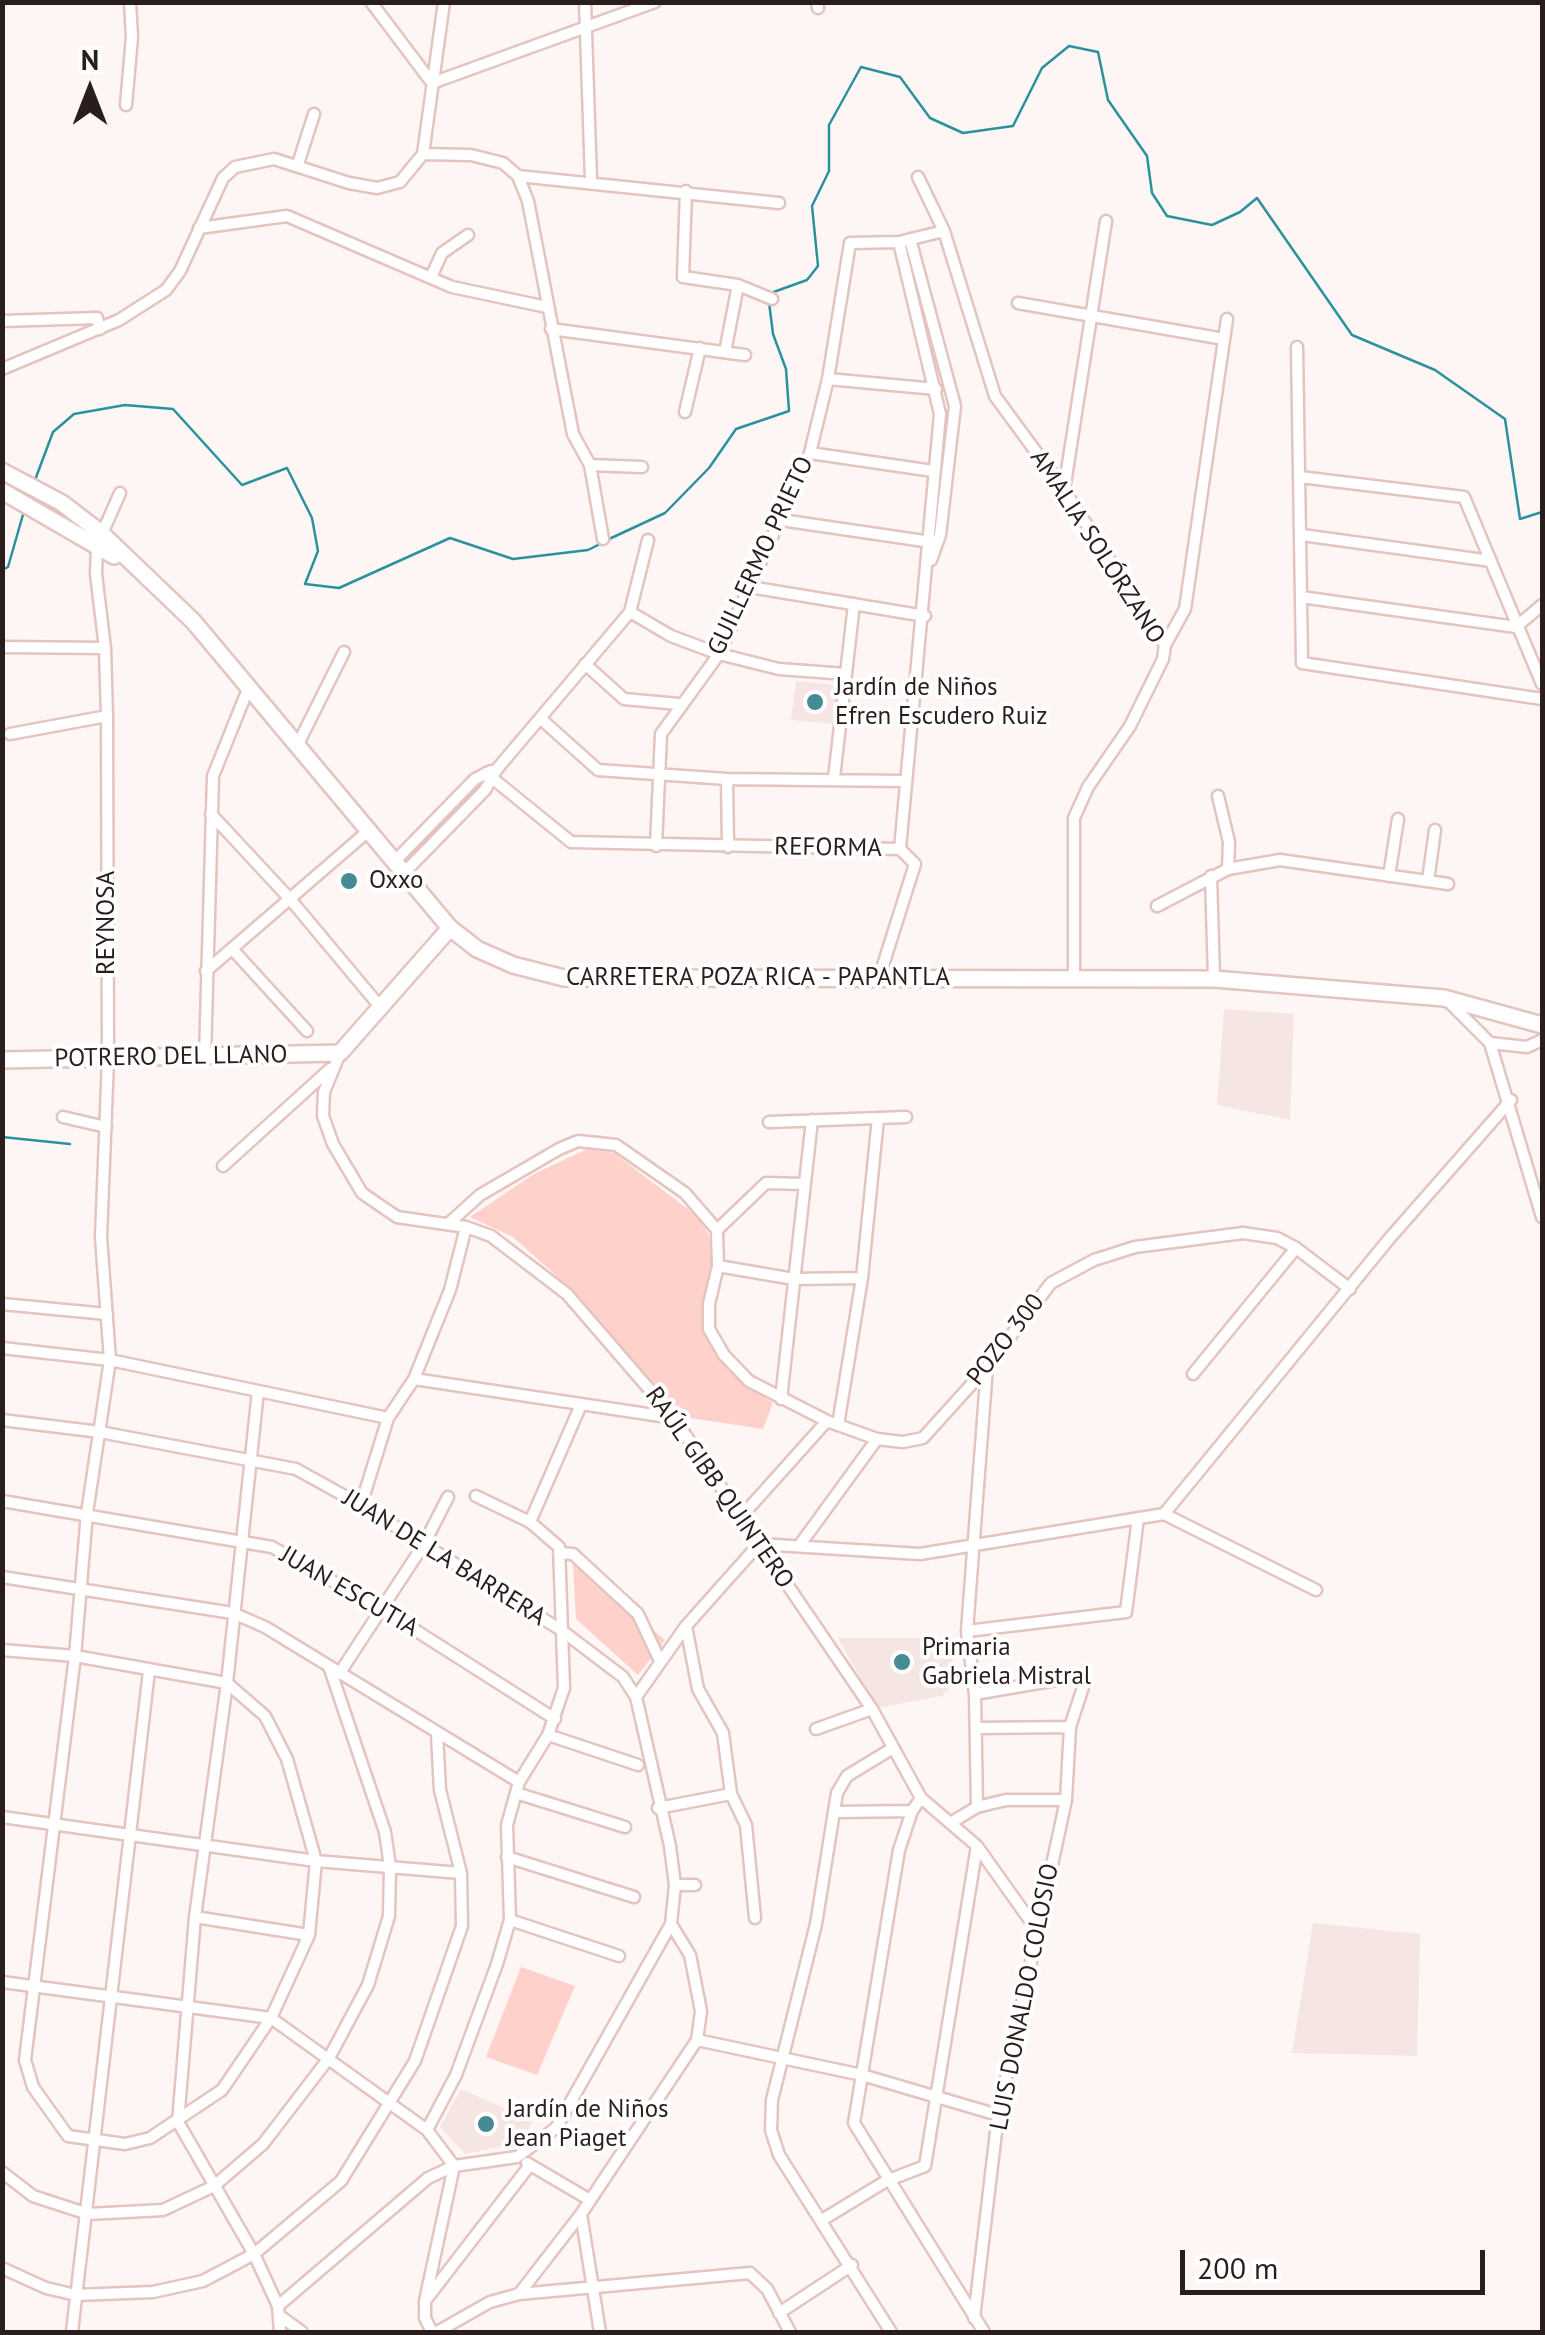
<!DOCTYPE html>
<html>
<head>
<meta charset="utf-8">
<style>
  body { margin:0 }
  #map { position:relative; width:1545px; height:2335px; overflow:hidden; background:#fdf6f5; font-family:"PT Sans",sans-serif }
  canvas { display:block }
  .frame { position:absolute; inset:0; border:5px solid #291e1c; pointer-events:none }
  .north { position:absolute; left:40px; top:40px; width:100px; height:100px; -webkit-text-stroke:8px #fff; paint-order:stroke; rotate:0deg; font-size:28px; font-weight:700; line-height:40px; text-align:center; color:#291e1c }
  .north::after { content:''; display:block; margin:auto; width:35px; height:45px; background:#291e1c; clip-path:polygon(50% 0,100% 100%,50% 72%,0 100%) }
  .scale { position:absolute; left:1180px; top:2250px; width:305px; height:45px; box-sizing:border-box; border:5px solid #291e1c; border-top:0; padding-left:12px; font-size:30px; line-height:35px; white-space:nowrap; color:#291e1c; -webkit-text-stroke:8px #fff; paint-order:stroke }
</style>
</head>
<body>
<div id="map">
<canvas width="1545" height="2335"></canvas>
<div class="frame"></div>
<div class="north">N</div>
<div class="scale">200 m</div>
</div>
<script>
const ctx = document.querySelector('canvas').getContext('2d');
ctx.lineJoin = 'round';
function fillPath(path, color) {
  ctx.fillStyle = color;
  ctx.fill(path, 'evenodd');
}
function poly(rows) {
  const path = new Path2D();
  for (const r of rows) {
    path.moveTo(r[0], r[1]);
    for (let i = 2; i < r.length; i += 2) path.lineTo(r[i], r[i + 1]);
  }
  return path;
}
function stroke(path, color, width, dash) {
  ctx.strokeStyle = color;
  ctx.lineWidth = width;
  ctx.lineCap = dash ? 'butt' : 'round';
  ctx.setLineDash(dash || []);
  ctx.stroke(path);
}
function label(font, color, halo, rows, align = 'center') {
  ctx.font = font + ' "PT Sans",sans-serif';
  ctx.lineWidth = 8;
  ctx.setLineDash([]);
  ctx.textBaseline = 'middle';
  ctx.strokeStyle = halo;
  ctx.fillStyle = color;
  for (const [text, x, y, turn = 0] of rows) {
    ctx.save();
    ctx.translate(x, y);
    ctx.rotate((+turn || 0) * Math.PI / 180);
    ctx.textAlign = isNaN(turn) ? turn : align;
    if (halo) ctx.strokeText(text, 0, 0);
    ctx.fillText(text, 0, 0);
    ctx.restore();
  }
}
fillPath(poly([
  [796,681,838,685,833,724,791,720],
  [1224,1009,1294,1014,1290,1120,1217,1105],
  [838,1638,954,1638,951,1686,942,1696,877,1708],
  [1313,1923,1420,1934,1417,2056,1292,2053],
  [461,2089,533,2121,523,2142,465,2154,440,2127]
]), '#f6e6e3');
fillPath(poly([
  [587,1149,614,1153,697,1216,709,1235,712,1259,703,1332,715,1353,744,1383,773,1403,763,1429,684,1417,552,1272,513,1237,470,1217,534,1174],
  [573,1564,665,1640,638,1675,576,1619],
  [521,1967,575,1986,537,2075,486,2057]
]), '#ffd1ca');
stroke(poly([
  [768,294,807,280,818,266,812,206,829,171,829,125,861,67,900,77,930,118,963,133,1013,126,1042,68,1069,46,1098,52,1108,100,1147,156,1152,193,1167,216,1212,225,1240,212,1257,198,1352,335,1435,370,1505,419,1520,519,1542,512],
  [35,480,53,432,74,414,125,405,173,409,242,485,287,468,312,518,318,551,305,584,339,588,450,538,513,559,588,550,600,544],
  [607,540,665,513,709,468,736,429,789,411,786,369,773,334,769,302],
  [2,570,8,567,24,511],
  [2,1137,70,1144]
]), '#2b919e', 2.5);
const street = poly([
  [371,2,432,83,655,2],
  [585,2,591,180],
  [817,2,818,8],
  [126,105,132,37,130,2],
  [423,154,471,155,503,163,518,176,528,201,573,434,590,465,603,539],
  [298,164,314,114],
  [518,176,779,203],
  [918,177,944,231,995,396,1064,490,1165,645,1163,659,1130,726,1088,787,1074,818,1074,979],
  [686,191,683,277,738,285,772,299],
  [199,228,287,216,452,287,547,307],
  [910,239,955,406,940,535,931,560],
  [899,242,940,414,900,849],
  [431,277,442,253,468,235],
  [1018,303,1224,339],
  [2,321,97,318,100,329],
  [551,329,745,355],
  [1297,347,1302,663,1542,699],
  [725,352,738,285],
  [2,369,119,320,166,290,180,271,223,178,235,167,274,159,349,183,377,188,400,182,423,154,444,2],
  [828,379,936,389],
  [685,412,700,348],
  [810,453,933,471],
  [590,465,642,467],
  [1300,477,1464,497,1542,684],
  [1064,490,1106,221],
  [781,520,931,542],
  [1302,535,1491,561],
  [750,587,925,616],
  [1301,597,1516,627,1542,605],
  [630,612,671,636,719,654,779,669,846,674],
  [1165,645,1185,609,1227,319],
  [2,647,105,648],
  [585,664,624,699,679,704],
  [541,719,598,770,727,779,905,781],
  [10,734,107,716],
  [297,746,344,652],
  [486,773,571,842,900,849],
  [834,778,854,604],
  [727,779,728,847],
  [1218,796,1229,842,1228,869],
  [211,814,290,899,382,1009],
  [656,846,661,734,719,654,810,453,828,379,850,243,899,242,944,231],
  [394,862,475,779,491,771],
  [403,874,485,790,497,769,630,612,648,540],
  [1211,876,1214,979],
  [1389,876,1398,819],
  [1428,881,1435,830],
  [1157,906,1228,869,1280,860,1448,884],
  [234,951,307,1031],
  [206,971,366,833],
  [879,978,915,864,900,849],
  [1450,1003,1490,1043,1542,1217],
  [1490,1043,1527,1047,1542,1040],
  [340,1053,324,1092,323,1116,333,1144,362,1193,397,1217,466,1227,491,1236,567,1294,674,1418,872,1709,921,1798,977,1846,1036,1929],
  [205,1056,213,776,248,689],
  [63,1117,106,1127],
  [769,1122,906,1117],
  [223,1166,330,1069],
  [448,1224,480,1195,559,1149,578,1141,616,1145,685,1193,717,1230,718,1266,709,1304,709,1329,724,1355,749,1381,827,1421,877,1439,903,1442,923,1438,987,1367,1051,1283,1094,1260,1135,1247,1243,1233,1277,1238,1296,1248,1350,1289],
  [717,1230,766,1183,804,1184],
  [718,1266,794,1279,862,1278],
  [2,1304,107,1314],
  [2,1348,110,1360,388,1418],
  [1193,1374,1296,1248],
  [414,1379,674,1418],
  [258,1391,227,1683,195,1917,178,2122,254,2254,278,2306,280,2332],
  [781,1399,812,1120],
  [2,1420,100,1432,296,1469,361,1505,561,1630,623,1677,636,1697,670,1846,675,1885,671,1924,556,2128,517,2157,454,2166,428,2178,278,2306],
  [838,1425,862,1278,878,1118],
  [2,1501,272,1547,382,1609,555,1719],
  [361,1505,388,1418,414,1379,450,1290,466,1227],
  [1164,1514,1316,1590],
  [740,1518,827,1421],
  [530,1522,580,1407],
  [799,1546,877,1439],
  [561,1553,573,1554,638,1614,660,1661],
  [2,1577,233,1613,265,1627,519,1782],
  [686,1626,698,1689,723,1733,731,1794,746,1825,755,1918],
  [967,1631,1126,1612,1138,1518],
  [2,1650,75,1656,227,1683,265,1716,287,1759,316,1861,309,1935,271,2018,222,2090,150,2138,125,2144,68,2136,33,2087,25,2060,75,1656,87,1513,110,1360,101,1237,108,1060,107,716,105,648,96,574,97,545,120,493],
  [339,1674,424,1544,448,1497],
  [636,1697,686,1626,759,1544,920,1554,1164,1514,1389,1239,1511,1100],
  [976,1728,1070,1727],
  [816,1729,872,1709],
  [548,1735,638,1765],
  [516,1793,625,1827],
  [921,1798,912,1811,899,1850,854,2123,984,2332],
  [977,1807,975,1694,967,1631,987,1367],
  [658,1808,731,1794],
  [835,1812,912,1811],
  [2,1817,316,1861,461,1873],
  [952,1822,977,1807,1006,1800,1066,1800],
  [507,1857,634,1897],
  [675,1885,695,1885],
  [195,1917,309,1935],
  [510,1920,619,1956],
  [2,1982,271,2018,427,2130,454,2166,425,2301],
  [697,2040,862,2075,998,2115],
  [427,2130,456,2075,497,1964,510,1920,507,1825,519,1782,548,1735,564,1688,559,1547,530,1522,476,1496],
  [527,2163,590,2200],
  [2,2172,33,2196,88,2214,163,2210,214,2186,263,2144,329,2058,368,1985,389,1916,390,1866,385,1832,330,1669],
  [581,2214,600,2332],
  [822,2220,886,2181,925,2166,977,1846],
  [2,2268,46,2288,76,2295,153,2292,203,2281,254,2254,341,2181,415,2061,462,1926,461,1873,440,1790,437,1734],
  [519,2294,581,2214,697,2040,701,2011,690,1955,671,1924],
  [779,2313,852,2265],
  [280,2316,302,2332],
  [974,2318,998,2115,1066,1800,1070,1727,1085,1681,1079,1676,975,1694],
  [72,2332,149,1671],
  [432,2332,425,2318,425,2301,530,2165],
  [437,2332,490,2302,519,2294,750,2273,767,2289,790,2332],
  [891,2332,779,2155,771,2130,772,2100,816,1924,837,1793,847,1776,893,1748]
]);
const secondary = poly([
  [2,1060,340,1053,450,928]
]);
const primary = poly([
  [2,471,62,503,101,533,193,621,450,928,477,949,513,965,564,978,1214,979,1444,998,1542,1025],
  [2,491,114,556]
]);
stroke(street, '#e3c4bf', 15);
stroke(secondary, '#e3c4bf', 20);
stroke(primary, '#e3c4bf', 20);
stroke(street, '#fff', 10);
stroke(secondary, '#fff', 15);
stroke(primary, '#fff', 15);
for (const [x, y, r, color] of [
  [815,702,10,"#458b96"],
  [349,881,10,"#458b96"],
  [902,1662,10,"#458b96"],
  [486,2124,10,"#458b96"]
]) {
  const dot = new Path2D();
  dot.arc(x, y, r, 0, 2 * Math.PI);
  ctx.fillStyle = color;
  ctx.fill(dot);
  stroke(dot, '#fff', 4);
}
label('25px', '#291e1c', '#fff', [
  ["AMALIA SOLÓRZANO",1097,547,57],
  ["GUILLERMO PRIETO",761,556,-65],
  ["REFORMA",828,848,1],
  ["REYNOSA",107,923,-90],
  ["CARRETERA POZA RICA - PAPANTLA",758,978],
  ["POTRERO DEL LLANO",171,1057,-1],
  ["POZO 300",1006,1340,-52],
  ["RAÚL GIBB QUINTERO",719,1488,55],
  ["JUAN DE LA BARRERA",444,1558,32],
  ["JUAN ESCUTIA",349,1592,30],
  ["LUIS DONALDO COLOSIO",1025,1997,-79]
]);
label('25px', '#291e1c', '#fff', [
  ["Jardín de Niños",835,688],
  ["Efren Escudero Ruiz",835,717],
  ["Oxxo",369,881],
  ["Primaria",922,1648],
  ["Gabriela Mistral",922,1677],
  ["Jardín de Niños",506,2110],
  ["Jean Piaget",506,2139]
], 'left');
</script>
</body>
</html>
